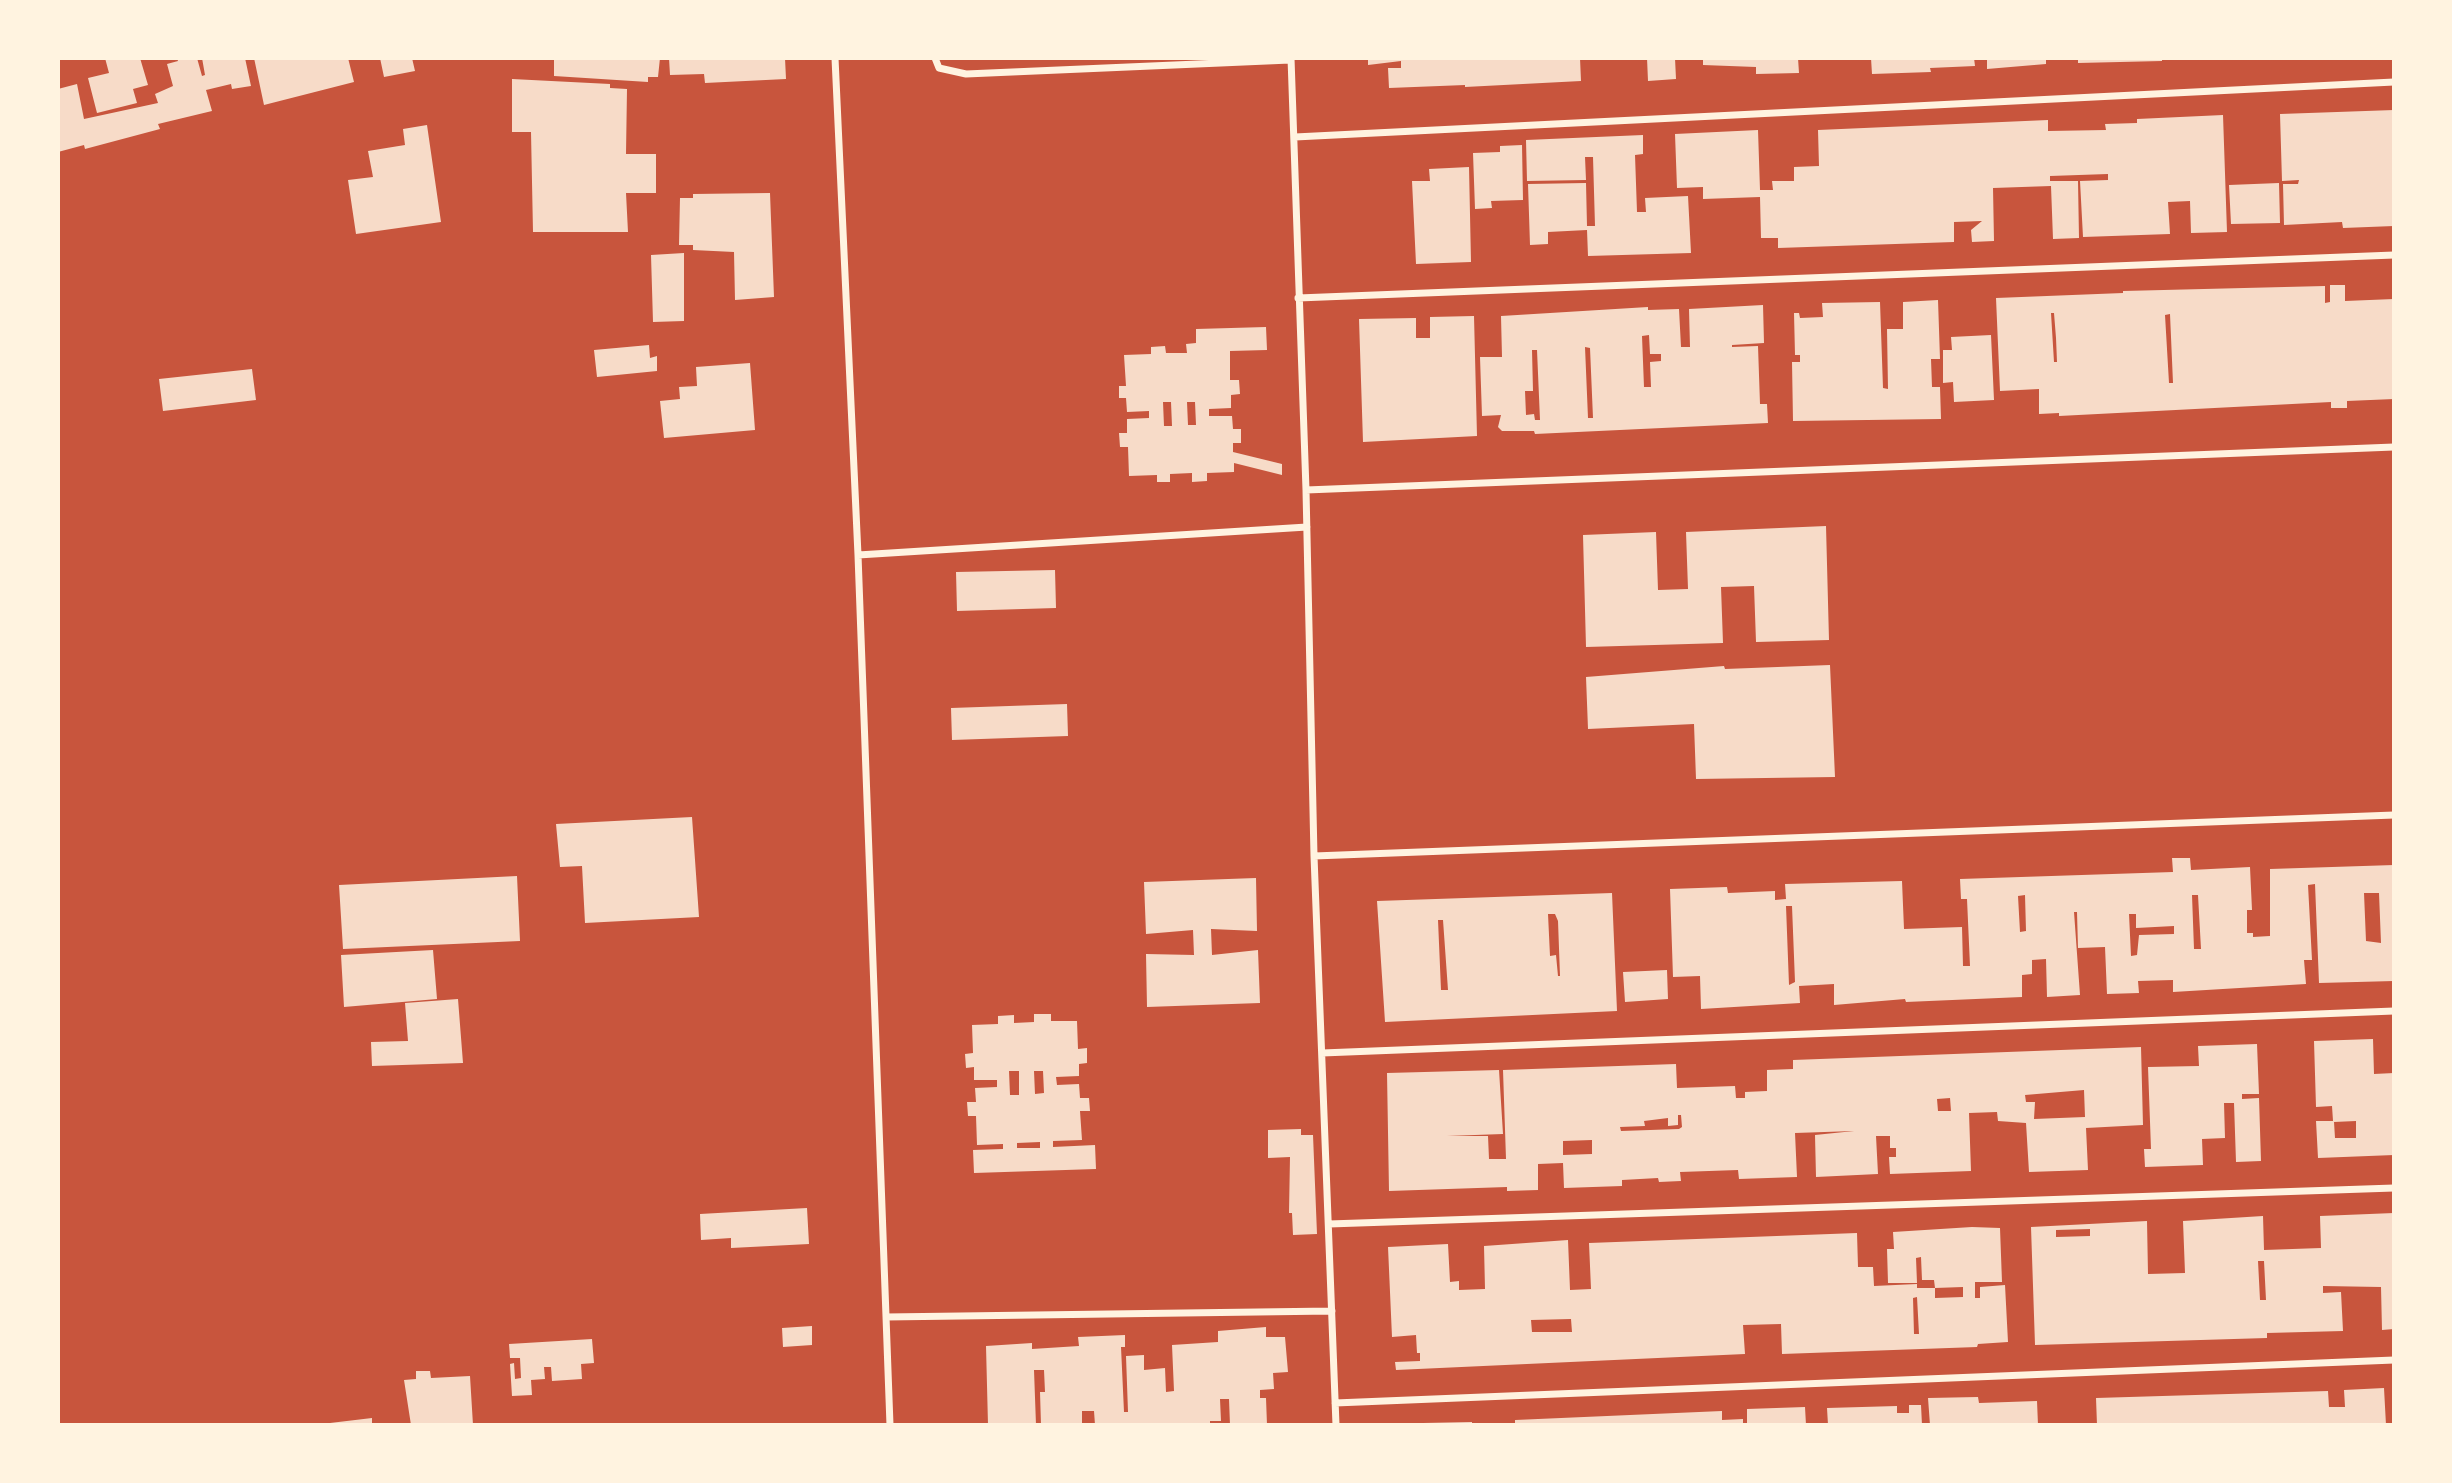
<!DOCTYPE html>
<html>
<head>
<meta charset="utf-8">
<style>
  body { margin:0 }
  #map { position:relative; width:2452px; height:1483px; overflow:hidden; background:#c8553d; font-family:Ubuntu,sans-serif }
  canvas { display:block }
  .frame { position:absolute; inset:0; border:60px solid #fff3e0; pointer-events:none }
</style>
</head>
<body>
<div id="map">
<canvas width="2452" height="1483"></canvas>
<div class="frame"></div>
</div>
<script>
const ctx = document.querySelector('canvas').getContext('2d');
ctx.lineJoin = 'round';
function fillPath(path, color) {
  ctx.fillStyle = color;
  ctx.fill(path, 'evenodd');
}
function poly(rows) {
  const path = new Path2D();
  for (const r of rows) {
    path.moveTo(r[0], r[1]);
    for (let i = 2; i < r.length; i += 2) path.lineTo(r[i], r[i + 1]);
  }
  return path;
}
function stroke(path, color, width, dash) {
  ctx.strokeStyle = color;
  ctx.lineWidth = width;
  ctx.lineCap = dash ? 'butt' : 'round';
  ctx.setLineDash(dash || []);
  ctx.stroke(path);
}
fillPath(poly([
  [105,58,140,58,148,85,133,89,137,103,97,113,88,78,109,73],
  [177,58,197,58,202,76,205,75,202,58,245,58,251,86,232,89,231,84,206,90,212,111,158,124,160,129,85,149,84,145,58,152,58,89,77,84,84,119,158,103,155,94,173,86,167,64,178,61],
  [254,58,348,58,354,82,264,105],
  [380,58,412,58,415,71,384,77],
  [554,58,660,58,658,77,648,77,648,82,554,76],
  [669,58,785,58,786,79,705,83,704,74,670,75],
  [1368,58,1580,58,1581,81,1465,87,1465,85,1389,88,1388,68,1401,68,1401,61,1368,65],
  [1647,58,1675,58,1676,79,1648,81],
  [1703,58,1798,58,1799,73,1756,74,1756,67,1703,65],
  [1871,58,1974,58,1975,66,1930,68,1931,72,1872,74],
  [1987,58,2046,58,2046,64,1987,69],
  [2078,58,2162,58,2162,61,2078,63],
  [512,79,610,84,610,88,627,89,626,154,656,154,656,193,626,193,628,232,533,232,531,132,512,132],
  [2394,110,2394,226,2343,228,2342,222,2284,225,2283,184,2298,184,2299,180,2282,181,2280,114],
  [2223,115,2227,232,2191,233,2190,201,2168,202,2170,234,2083,237,2080,181,2108,180,2108,174,2050,176,2050,181,2078,181,2079,238,2053,239,2051,186,1993,188,1994,241,1972,242,1971,230,1982,221,1954,222,1954,242,1778,248,1778,238,1761,238,1760,197,1703,199,1703,187,1677,188,1675,134,1758,130,1760,190,1773,190,1772,181,1794,181,1794,167,1819,166,1818,130,2048,120,2048,131,2106,130,2105,124,2137,123,2137,119],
  [427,125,441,222,356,234,348,180,373,177,368,151,405,145,403,129],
  [1643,135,1643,154,1635,155,1637,212,1646,212,1645,198,1688,196,1691,253,1588,256,1587,230,1548,232,1548,244,1530,245,1528,184,1586,183,1587,226,1595,226,1593,157,1585,157,1586,180,1527,181,1526,140],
  [1522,145,1523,200,1491,201,1492,208,1475,209,1473,153,1500,152,1500,146],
  [1469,167,1471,262,1416,264,1412,181,1430,181,1429,169],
  [2279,183,2280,223,2231,224,2229,185],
  [770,193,774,297,735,300,734,252,693,250,693,245,679,245,680,198,693,198,693,194],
  [684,253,684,321,653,322,651,255],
  [2330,285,2345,285,2345,301,2394,299,2394,399,2347,401,2347,408,2331,408,2331,402,2059,416,2059,413,2039,414,2039,389,2000,391,1996,298,2123,293,2123,291,2325,286,2325,303,2330,302],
  [2051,313,2054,313,2056,338,2057,362,2054,362],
  [2170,314,2173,383,2169,383,2165,315],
  [1938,300,1940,359,1931,359,1932,387,1940,387,1941,419,1793,421,1792,362,1800,362,1800,355,1795,355,1794,313,1799,313,1800,318,1823,317,1822,303,1880,302,1883,388,1888,389,1887,329,1903,329,1903,302],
  [1763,305,1764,343,1732,345,1732,347,1758,346,1760,404,1767,404,1768,423,1535,434,1534,431,1502,431,1498,427,1501,415,1482,416,1480,357,1502,357,1501,316,1648,307,1648,310,1679,309,1681,347,1690,347,1689,309],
  [1649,335,1650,354,1661,354,1661,361,1650,362,1651,387,1644,387,1642,336],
  [1585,347,1590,348,1593,418,1588,418],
  [1532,350,1537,350,1540,420,1535,420,1534,414,1526,415,1525,391,1533,391],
  [1474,316,1477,436,1363,442,1359,319,1416,318,1416,338,1430,338,1430,317],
  [1266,327,1267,350,1230,351,1230,380,1239,380,1240,394,1231,395,1231,408,1209,409,1209,416,1232,416,1233,429,1241,429,1241,443,1233,443,1233,452,1282,464,1282,475,1234,463,1234,472,1207,473,1207,481,1192,482,1192,473,1170,474,1170,482,1157,482,1157,475,1129,476,1128,447,1120,447,1119,433,1127,433,1127,419,1149,418,1149,411,1127,412,1126,398,1119,398,1119,386,1126,386,1124,355,1151,354,1151,347,1165,346,1166,353,1187,353,1186,344,1196,343,1196,329],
  [1163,402,1171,402,1172,426,1164,426],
  [1187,402,1195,402,1196,425,1188,425],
  [1991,335,1994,400,1954,402,1953,382,1943,383,1943,350,1952,350,1951,337],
  [649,345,650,358,657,356,657,371,597,377,594,350],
  [750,363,755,430,664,438,660,401,680,399,679,387,697,386,696,367],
  [252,369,256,400,163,411,159,379],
  [1826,526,1829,640,1756,642,1754,586,1721,587,1723,643,1586,647,1583,535,1656,532,1658,590,1688,589,1686,532],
  [1055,570,1056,608,957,611,956,572],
  [1830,665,1835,777,1696,779,1694,724,1588,729,1586,677,1724,666,1725,669],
  [1067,704,1068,736,952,740,951,708],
  [692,817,699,917,585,923,582,866,560,867,556,824],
  [2172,858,2190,858,2191,870,2250,867,2252,910,2247,910,2247,933,2253,933,2253,937,2270,936,2270,869,2394,865,2394,981,2319,983,2315,884,2308,885,2312,960,2304,960,2306,984,2173,992,2173,980,2138,981,2139,993,2107,994,2105,947,2078,948,2077,912,2074,912,2080,995,2047,997,2046,959,2032,960,2032,974,2022,975,2022,997,1906,1002,1905,999,1834,1005,1834,984,1799,986,1800,1003,1701,1009,1700,976,1673,977,1670,889,1727,887,1728,893,1775,891,1775,900,1786,899,1785,884,1902,881,1904,929,1962,927,1963,966,1970,966,1967,899,1961,899,1960,879,2173,872],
  [2364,893,2379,893,2381,943,2366,941],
  [2025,895,2026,931,2020,932,2018,896],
  [2192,895,2198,895,2201,949,2194,949],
  [1786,906,1792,906,1795,982,1789,985],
  [2129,914,2136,914,2136,928,2174,926,2174,934,2139,935,2137,955,2131,956],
  [517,876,520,941,343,949,339,885],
  [1256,878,1257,931,1211,929,1212,955,1258,950,1260,1003,1147,1007,1146,954,1194,955,1193,930,1146,934,1144,882],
  [1612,893,1617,1011,1385,1022,1377,901],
  [1548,914,1555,914,1558,921,1560,976,1558,976,1556,955,1550,956],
  [1438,920,1443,920,1448,990,1441,990],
  [433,950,437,999,344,1007,341,955],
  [1667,970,1668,999,1625,1002,1623,972],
  [458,999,463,1063,372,1066,371,1042,408,1041,405,1003],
  [1034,1014,1051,1014,1051,1021,1077,1021,1078,1049,1087,1048,1087,1063,1079,1064,1079,1076,1056,1077,1057,1085,1079,1084,1080,1098,1089,1098,1090,1111,1080,1111,1082,1140,1053,1141,1053,1147,1095,1145,1096,1169,974,1173,973,1150,1003,1149,1003,1144,977,1145,976,1116,968,1116,967,1102,976,1102,975,1088,997,1087,997,1080,974,1080,974,1067,966,1068,965,1054,973,1053,972,1025,998,1024,998,1016,1014,1015,1014,1023,1034,1022],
  [1009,1071,1019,1071,1019,1095,1010,1095],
  [1034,1071,1043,1071,1044,1093,1035,1094],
  [1040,1142,1040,1148,1017,1148,1017,1143],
  [2373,1039,2374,1074,2394,1073,2394,1155,2318,1158,2316,1121,2333,1121,2332,1106,2316,1107,2314,1041],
  [2356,1121,2356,1138,2335,1138,2334,1122],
  [2257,1044,2259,1094,2242,1094,2242,1099,2259,1098,2261,1161,2236,1162,2234,1103,2224,1103,2225,1138,2202,1139,2203,1165,2145,1167,2144,1149,2151,1149,2148,1067,2199,1066,2198,1046],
  [2141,1047,2143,1125,2086,1128,2088,1170,2029,1172,2026,1123,1998,1121,1997,1112,1969,1113,1971,1171,1890,1174,1889,1157,1896,1157,1896,1148,1890,1148,1890,1136,1876,1136,1878,1174,1816,1177,1815,1135,1854,1131,1795,1133,1797,1177,1739,1179,1738,1170,1680,1172,1681,1181,1659,1182,1658,1178,1622,1180,1622,1186,1564,1188,1563,1163,1538,1164,1538,1190,1507,1191,1507,1187,1389,1191,1387,1073,1499,1070,1503,1134,1447,1136,1488,1136,1489,1159,1506,1159,1503,1070,1676,1064,1677,1088,1735,1086,1736,1098,1745,1098,1745,1092,1767,1091,1767,1070,1793,1069,1793,1060],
  [2084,1090,2085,1117,2034,1119,2035,1102,2026,1102,2025,1095],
  [1950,1098,1951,1111,1938,1111,1937,1099],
  [1678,1115,1681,1115,1682,1127,1679,1129,1621,1131,1620,1127,1645,1126,1644,1121,1668,1118,1668,1126,1678,1125],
  [1592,1140,1592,1154,1563,1155,1563,1141],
  [1301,1129,1301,1135,1313,1135,1317,1234,1293,1235,1292,1213,1289,1213,1290,1157,1268,1158,1268,1130],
  [807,1208,809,1244,731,1248,731,1238,701,1240,700,1214],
  [2394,1213,2394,1329,2382,1330,2381,1287,2323,1286,2323,1293,2341,1292,2343,1331,2267,1333,2267,1338,2035,1345,2031,1227,2147,1221,2148,1274,2185,1273,2183,1221,2263,1216,2264,1250,2321,1248,2320,1216],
  [2090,1229,2090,1236,2056,1237,2056,1230],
  [2258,1261,2264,1261,2266,1300,2260,1300],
  [1972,1227,2000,1228,2002,1282,1975,1282,1975,1298,1980,1298,1980,1287,2005,1285,2008,1342,1978,1344,1977,1347,1782,1354,1781,1324,1743,1325,1745,1354,1396,1370,1395,1362,1420,1361,1420,1353,1417,1353,1416,1335,1392,1337,1388,1247,1448,1244,1450,1282,1459,1281,1459,1290,1485,1289,1484,1246,1568,1240,1570,1290,1591,1289,1589,1243,1857,1233,1858,1267,1873,1267,1874,1286,1917,1284,1917,1288,1935,1288,1935,1298,1963,1297,1963,1287,1935,1288,1934,1280,1922,1280,1921,1257,1916,1258,1917,1283,1888,1283,1887,1249,1894,1249,1893,1232],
  [1917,1297,1919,1334,1914,1334,1913,1298],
  [1571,1319,1572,1332,1532,1332,1531,1320],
  [812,1326,812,1345,783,1347,782,1328],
  [1266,1327,1266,1337,1285,1337,1288,1372,1273,1373,1274,1389,1260,1390,1260,1398,1266,1398,1267,1425,1230,1425,1229,1399,1220,1399,1221,1421,1210,1421,1210,1425,1185,1425,1185,1423,1095,1425,1094,1411,1082,1411,1082,1425,1041,1425,1040,1392,1045,1392,1044,1370,1034,1370,1036,1425,988,1425,986,1346,1032,1343,1032,1349,1079,1346,1078,1337,1125,1335,1125,1347,1121,1347,1124,1412,1128,1412,1126,1356,1144,1355,1144,1370,1165,1368,1166,1392,1174,1391,1172,1345,1218,1342,1218,1331],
  [592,1339,594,1363,581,1364,582,1379,552,1381,551,1367,544,1367,545,1379,531,1380,532,1395,512,1396,510,1364,514,1363,515,1379,521,1378,520,1358,510,1358,509,1344],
  [416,1371,430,1371,431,1378,470,1376,473,1425,411,1425,404,1380,416,1379],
  [2384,1388,2386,1425,2097,1425,2096,1398,2328,1391,2329,1407,2345,1407,2344,1390],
  [1978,1397,1979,1403,2037,1401,2038,1425,1930,1425,1928,1398],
  [1909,1405,1921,1405,1922,1425,1828,1425,1827,1408,1897,1406,1897,1413,1909,1413],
  [1805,1407,1806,1425,1747,1425,1747,1409],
  [1722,1411,1722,1420,1743,1419,1743,1425,1515,1425,1515,1420],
  [372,1418,372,1425,330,1425,330,1423],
  [1472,1422,1472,1425,1423,1425,1423,1423]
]), '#f7dbc8');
stroke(poly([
  [835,58,858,555,890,1425],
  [935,58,939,68,966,74,1290,60],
  [1291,58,1306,490,1314,856,1336,1425],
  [1295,137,2394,82],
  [1298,298,2394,255],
  [1306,490,2394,447],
  [858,555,1307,527],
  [1314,856,2394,815],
  [1322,1053,2394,1011],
  [1329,1224,2394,1188],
  [886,1317,1332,1311],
  [1335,1403,2394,1360]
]), '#fff3e0', 7);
</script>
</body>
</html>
